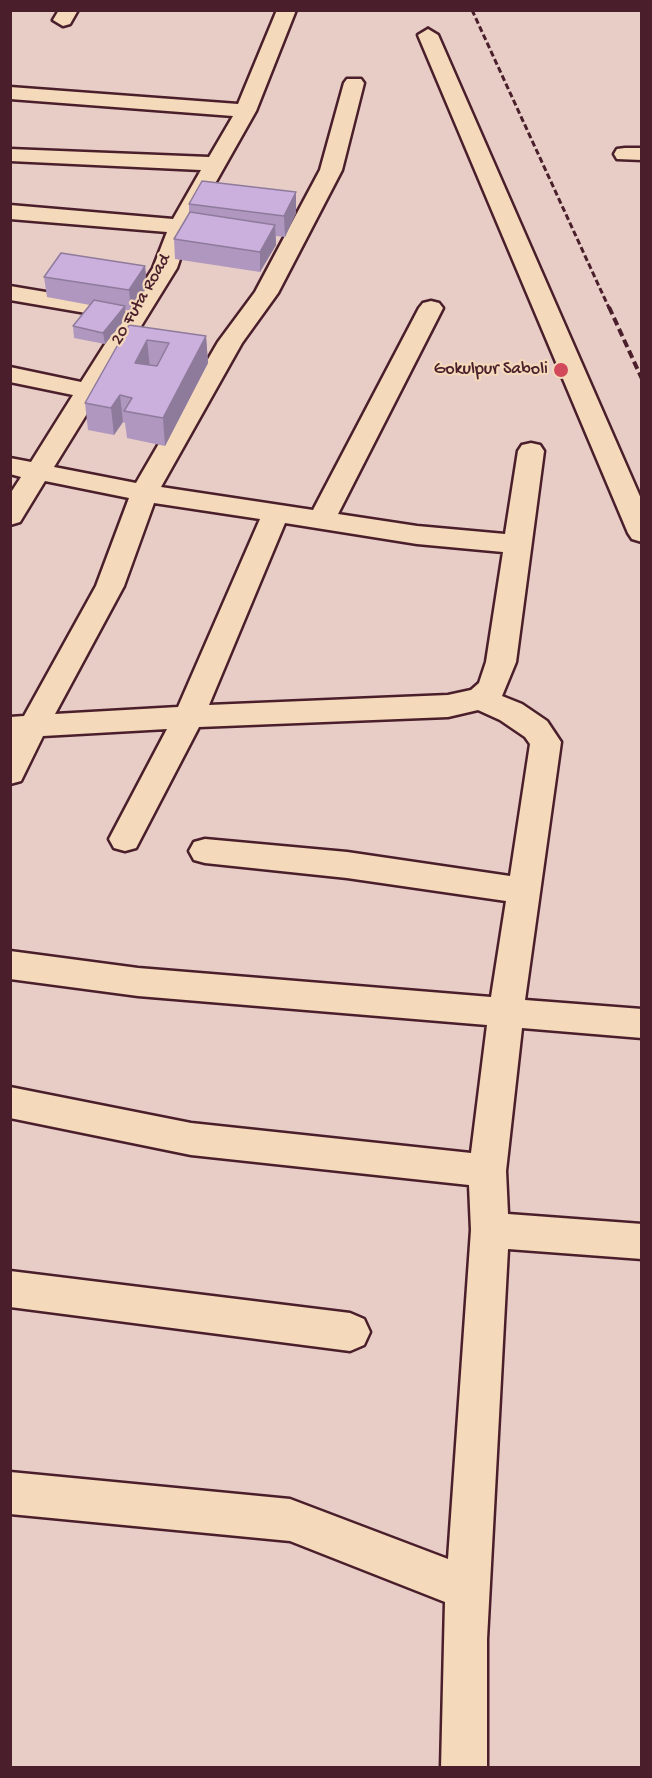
<!DOCTYPE html>
<html>
<head>
<meta charset="utf-8">
<style>
  body { margin:0 }
  #map { position:relative; width:652px; height:1778px; overflow:hidden; background:#e8cdc6; font-family:"Gochi Hand",sans-serif }
  canvas { display:block }
  .frame { position:absolute; inset:0; border:12px solid #4a1f2b; pointer-events:none }
</style>
</head>
<body>
<div id="map">
<canvas width="652" height="1778"></canvas>
<div class="frame"></div>
</div>
<script>
const ctx = document.querySelector('canvas').getContext('2d');
ctx.lineJoin = 'round';
function poly(rows) {
  const path = new Path2D();
  for (const r of rows) {
    path.moveTo(r[0], r[1]);
    for (let i = 2; i < r.length; i += 2) path.lineTo(r[i], r[i + 1]);
  }
  return path;
}
function stroke(path, color, width, dash) {
  ctx.strokeStyle = color;
  ctx.lineWidth = width;
  ctx.lineCap = dash ? 'butt' : 'round';
  ctx.setLineDash(dash || []);
  ctx.stroke(path);
}
function fillPath(path, color) {
  ctx.fillStyle = color;
  ctx.fill(path, 'evenodd');
}
function label(font, color, halo, rows, align = 'center') {
  ctx.font = font + ' "Gochi Hand",sans-serif';
  ctx.lineWidth = 4.5;
  ctx.setLineDash([]);
  ctx.textBaseline = 'middle';
  ctx.strokeStyle = halo;
  ctx.fillStyle = color;
  for (const [text, x, y, turn = 0] of rows) {
    ctx.save();
    ctx.translate(x, y);
    ctx.rotate((+turn || 0) * Math.PI / 180);
    ctx.textAlign = isNaN(turn) ? turn : align;
    if (halo) ctx.strokeText(text, 0, 0);
    ctx.fillText(text, 0, 0);
    ctx.restore();
  }
}
const minor = poly([
  [59,10,78,10,70,24,63,26,53,20,59,10],
  [277,10,296,10,256,111,191,226,177,268,54,467,136,483,218,342,255,292,320,170,344,83,347,79,361,79,364,83,342,170,278,293,242,343,161,487,313,510,419,308,423,303,431,301,439,303,443,308,338,514,417,526,505,534,518,451,522,445,531,443,540,445,544,451,516,662,502,696,522,704,547,721,561,742,525,1000,642,1009,642,1038,522,1028,506,1171,508,1214,642,1224,642,1259,508,1249,487,1639,487,1768,441,1768,445,1602,290,1541,10,1514,10,1472,290,1499,448,1559,471,1230,469,1185,191,1155,10,1118,10,1087,191,1123,471,1153,487,1025,138,996,10,979,10,951,138,968,491,997,506,901,347,878,205,863,194,860,189,851,194,842,205,839,347,852,510,876,530,744,525,737,500,720,478,710,448,717,199,727,136,848,125,851,114,848,109,839,167,729,43,736,21,781,10,784,10,717,24,716,96,586,129,498,45,481,20,522,10,525,10,494,21,477,10,474,10,458,31,462,73,395,10,382,10,367,81,382,121,319,10,300,10,286,129,306,153,268,167,232,10,219,10,205,173,219,201,170,10,161,10,149,209,157,233,116,10,99,10,87,238,104,277,10],
  [154,503,260,519,178,707,55,714,124,586,154,503],
  [285,523,417,544,503,552,486,662,479,683,471,690,448,695,209,705,285,523],
  [428,29,438,35,642,501,642,542,632,539,628,533,418,35,428,29],
  [625,148,642,148,642,160,617,159,614,154,617,149,625,148],
  [10,1271,350,1313,364,1319,370,1332,364,1345,350,1351,10,1307,10,1271]
]);
stroke(minor, '#4a1f2b', 5);
fillPath(minor, '#f4d9bb');
stroke(poly([
  [472,10,609,308]
]), '#4a1f2b', 3, [6, 3]);
stroke(poly([
  [609,307,642,379]
]), '#4a1f2b', 4, [8, 4]);
fillPath(poly([
  [296,192,296,213,285,237,276,236,276,245,260,272,175,259,174,239,189,214,189,204],
  [145,266,147,287,131,311,125,310,126,318,105,344,74,338,73,326,90,305,47,297,44,277],
  [129,325,206,336,208,363,165,446,127,438,125,423,123,422,114,435,88,430,85,403]
]), '#af97bf');
fillPath(poly([
  [296,192,296,213,285,237,284,216],
  [275,225,276,245,260,272,260,252],
  [145,266,147,287,131,311,129,290],
  [125,306,126,318,105,344,103,333],
  [206,336,208,363,165,446,163,418],
  [147,340,150,368,135,363],
  [120,395,123,422,114,435,111,408]
]), '#8e7b9b');
const building = poly([
  [202,181,296,192,284,216,189,204,202,181],
  [190,212,275,225,260,252,174,239,190,212],
  [61,253,145,266,129,290,44,277,61,253],
  [94,300,125,306,103,333,73,326,94,300],
  [129,325,206,336,163,418,124,411,132,398,120,395,111,408,85,403,129,325],
  [147,340,169,343,157,366,135,363,147,340]
]);
fillPath(building, '#cbb0de');
stroke(building, '#8e7b9b', 1.5);
for (const [x, y, r, color] of [
  [561,370,8,"#d1495b"]
]) {
  const dot = new Path2D();
  dot.arc(x, y, r, 0, 2 * Math.PI);
  ctx.fillStyle = color;
  ctx.fill(dot);
  stroke(dot, '#f4d9bb', 2);
}
label('18px', '#4a1f2b', '#f4d9bb', [
  ["20 Futa Road",142,300,-60]
]);
label('18px', '#4a1f2b', '#f4d9bb', [
  ["Gokulpur Saboli",548,370]
], 'right');
</script>
</body>
</html>
